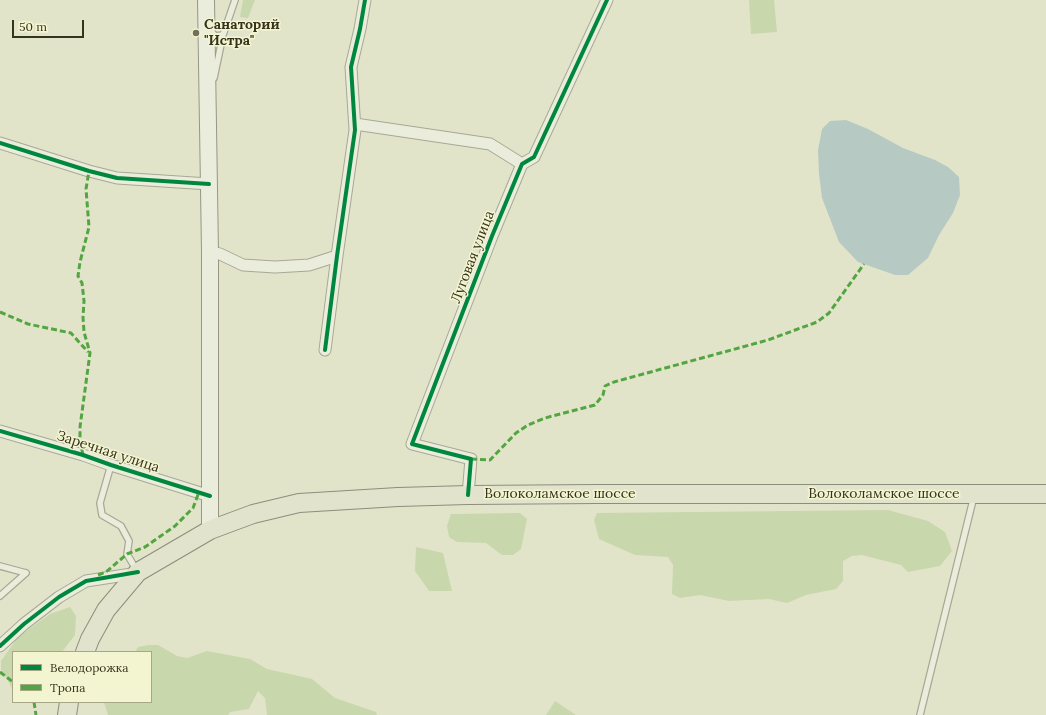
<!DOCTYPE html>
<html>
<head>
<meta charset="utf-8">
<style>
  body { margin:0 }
  #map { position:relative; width:1046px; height:715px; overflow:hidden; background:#e2e4ca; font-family:Lora,serif }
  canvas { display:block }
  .legend { position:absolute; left:12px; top:651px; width:140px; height:52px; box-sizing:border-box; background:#f3f5d0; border:1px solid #a7a788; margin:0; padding:5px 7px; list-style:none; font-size:12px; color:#36321d }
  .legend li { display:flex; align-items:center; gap:8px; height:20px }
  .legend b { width:20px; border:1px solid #a7a788 }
  .scale { position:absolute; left:12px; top:20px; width:72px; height:18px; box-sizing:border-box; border:2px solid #36321d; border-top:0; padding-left:5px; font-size:12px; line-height:14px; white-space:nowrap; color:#36321d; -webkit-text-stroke:3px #f3f5d0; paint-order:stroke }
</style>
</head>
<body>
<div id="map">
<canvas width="1046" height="715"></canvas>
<ul class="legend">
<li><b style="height:5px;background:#00873e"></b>Велодорожка</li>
<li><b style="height:5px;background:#53a541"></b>Тропа</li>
</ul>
<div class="scale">50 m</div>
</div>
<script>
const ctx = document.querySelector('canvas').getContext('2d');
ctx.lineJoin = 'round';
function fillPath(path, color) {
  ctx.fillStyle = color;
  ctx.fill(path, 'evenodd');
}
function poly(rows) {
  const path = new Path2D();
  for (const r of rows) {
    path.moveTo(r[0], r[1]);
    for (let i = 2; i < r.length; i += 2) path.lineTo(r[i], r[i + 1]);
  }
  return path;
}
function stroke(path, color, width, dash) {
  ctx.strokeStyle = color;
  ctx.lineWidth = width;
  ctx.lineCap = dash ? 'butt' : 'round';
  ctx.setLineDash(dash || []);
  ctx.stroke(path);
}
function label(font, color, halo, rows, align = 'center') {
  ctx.font = font + ' Lora,serif';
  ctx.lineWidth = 3;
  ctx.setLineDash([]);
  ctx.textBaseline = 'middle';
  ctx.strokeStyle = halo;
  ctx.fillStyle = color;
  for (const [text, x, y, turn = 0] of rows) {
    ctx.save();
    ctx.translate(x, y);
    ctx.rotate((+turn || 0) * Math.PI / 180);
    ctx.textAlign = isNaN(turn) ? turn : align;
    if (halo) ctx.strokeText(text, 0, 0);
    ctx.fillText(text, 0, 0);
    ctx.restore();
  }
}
fillPath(poly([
  [243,0,255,0,248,18,240,17],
  [749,0,774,0,777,32,751,34],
  [888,510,928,521,945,532,952,551,940,566,908,572,901,565,862,555,852,556,843,561,843,581,836,589,806,595,787,603,769,599,729,601,700,595,680,598,672,594,673,565,668,557,635,555,599,539,594,520,597,513],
  [520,513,527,519,521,549,513,555,502,555,486,543,457,542,449,537,447,526,451,514],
  [416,547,443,553,452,591,429,591,415,571],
  [70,607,76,616,75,635,62,652,13,652,13,690,1,669,1,661,18,637,50,614],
  [148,645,158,645,177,656,187,658,207,651,250,659,267,669,312,679,335,698,376,712,377,715,267,715,265,698,258,691,249,709,230,712,228,715,108,715,104,702,151,702,151,652,135,652,138,647],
  [555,701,576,715,546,715]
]), '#c8d7ac');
fillPath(poly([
  [846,120,868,129,903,148,935,160,948,167,959,177,960,195,953,213,939,235,928,258,908,275,895,275,858,262,839,242,822,198,819,174,818,150,822,129,830,121]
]), '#b6cac3');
const service = poly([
  [210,29,215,36,223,35,235,0],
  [214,78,223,35],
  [111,465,100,503,102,515,121,526,129,541,127,554,137,571],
  [0,566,26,573],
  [0,596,26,573],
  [920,715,974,496]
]);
const minor = poly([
  [355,124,490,144,522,164],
  [0,143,89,171,117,178,209,184],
  [210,252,220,254,243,265,275,267,309,265,337,256],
  [325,350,337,256,355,130,351,67,360,29,365,0],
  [0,431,83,455,111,465,210,496],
  [468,495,471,459,412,444,492,236,522,164,534,157,607,0],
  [0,646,24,624,59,597,86,581,138,573]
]);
const secondary = poly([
  [206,0,210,252,210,530]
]);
const primary = poly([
  [85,652,90,639,106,610,138,572,210,530,253,514,299,503,398,497,468,495,596,494,1046,494],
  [67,715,69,702]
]);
stroke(service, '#a8a894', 8);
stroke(minor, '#a8a894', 13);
stroke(secondary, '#979784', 18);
stroke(primary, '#8d8d7b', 20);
stroke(service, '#eaecdc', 5.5);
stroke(minor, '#eaecdc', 11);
stroke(secondary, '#eaecdc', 16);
stroke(primary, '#e2e3cd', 18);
stroke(poly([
  [0,312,28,324,71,333,88,352],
  [83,455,80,441,80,427,90,353,84,332,83,317,84,301,82,283,78,276,80,262,89,227,86,189,89,171],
  [471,459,490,460,516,433,528,425,545,418,595,405,603,395,605,386,614,382,768,340,817,322,829,313,864,264],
  [98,575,106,572,127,554,145,547,175,526,193,508,199,492],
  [0,672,13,682],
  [34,702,36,715]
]), '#53a541', 3, [6, 3]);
stroke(poly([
  [0,143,89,171,117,178,209,184],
  [325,350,337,256,355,130,351,67,360,29,365,0],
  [0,431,83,455,111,465,210,496],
  [468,495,471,459,412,444,492,236,522,164,534,157,607,0],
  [0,646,24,624,59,597,86,581,138,572]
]), '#00873e', 4);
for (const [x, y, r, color] of [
  [196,33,4,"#72705a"]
]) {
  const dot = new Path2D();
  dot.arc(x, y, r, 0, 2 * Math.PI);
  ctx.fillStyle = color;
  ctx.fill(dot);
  stroke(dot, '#f3f5d0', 1.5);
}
label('bold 14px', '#36321d', '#f3f5d0', [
  ["Санаторий",204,25],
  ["\"Истра\"",204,41]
], 'left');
label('14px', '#36321d', '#f3f5d0', [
  ["Луговая улица",473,257,-69],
  ["Заречная улица",108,452,18],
  ["Волоколамское шоссе",560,494],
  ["Волоколамское шоссе",884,494]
]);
</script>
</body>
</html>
